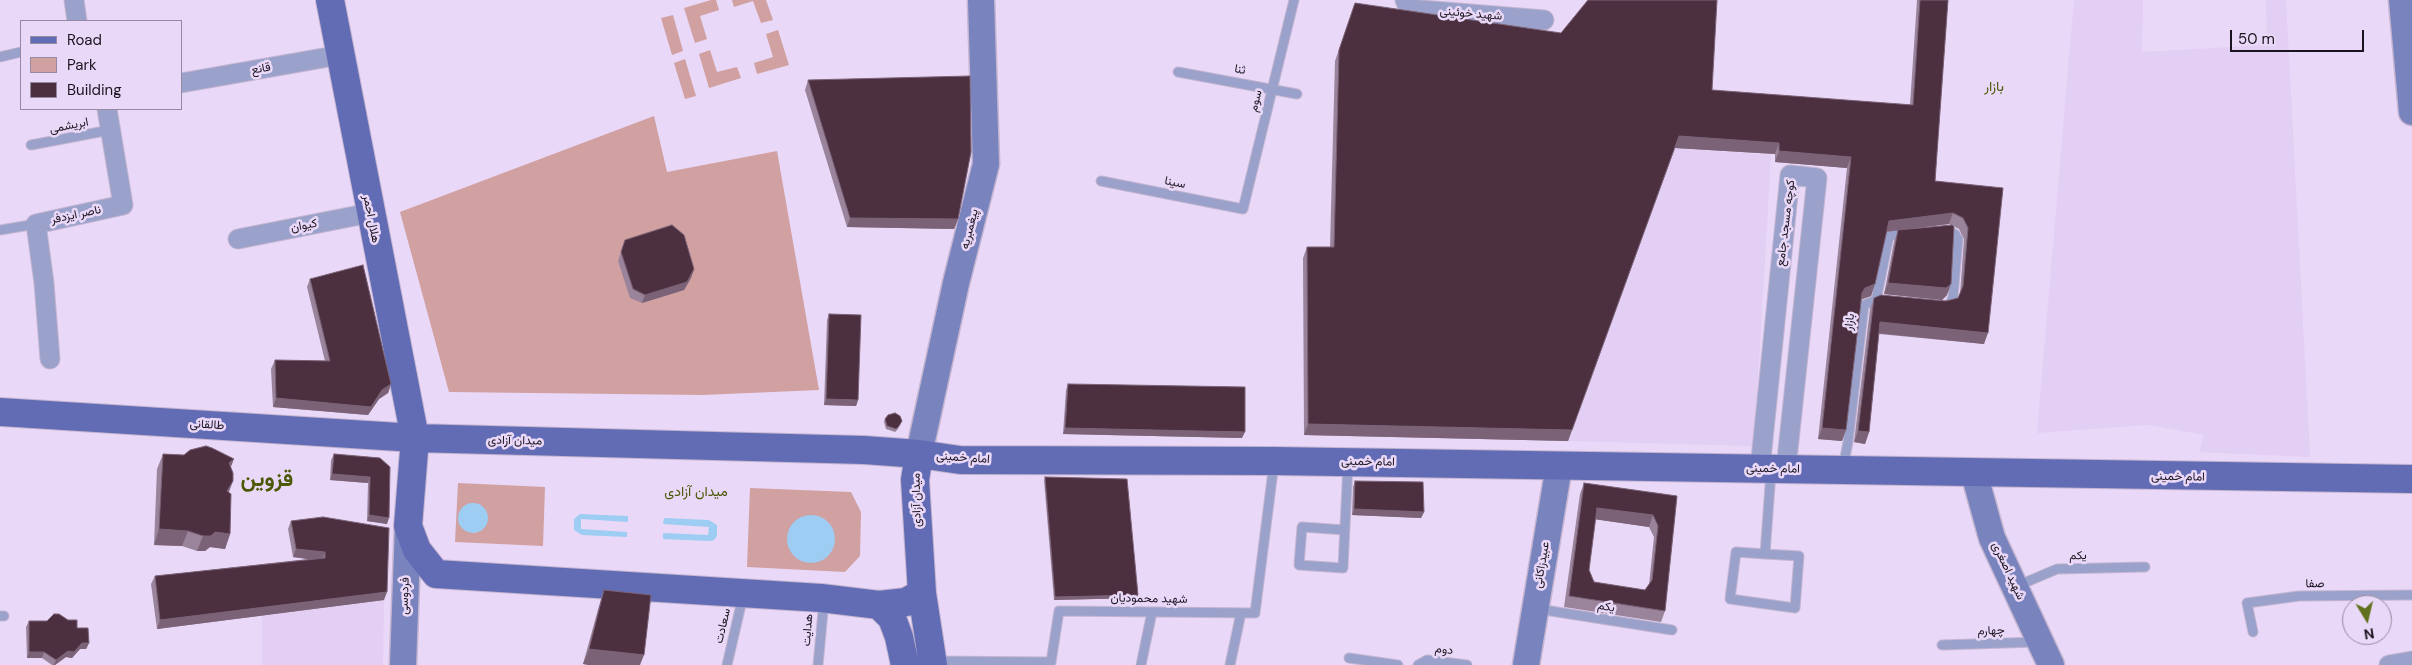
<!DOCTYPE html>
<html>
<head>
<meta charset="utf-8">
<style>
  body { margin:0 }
  #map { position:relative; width:2412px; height:665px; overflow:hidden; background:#e9d8f7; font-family:"DM Sans",sans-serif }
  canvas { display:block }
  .legend { position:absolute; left:20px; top:20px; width:162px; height:90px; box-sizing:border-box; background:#e9d8f7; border:1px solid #968aa1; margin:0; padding:6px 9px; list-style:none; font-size:15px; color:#1a141f }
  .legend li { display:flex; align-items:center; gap:10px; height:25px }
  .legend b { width:25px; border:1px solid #968aa1 }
  .north { position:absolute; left:2342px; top:595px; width:50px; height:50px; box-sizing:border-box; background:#e9d8f7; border:1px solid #968aa1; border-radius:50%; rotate:171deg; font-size:14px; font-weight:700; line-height:20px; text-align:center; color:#1a141f }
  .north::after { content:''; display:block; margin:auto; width:18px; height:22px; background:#61701c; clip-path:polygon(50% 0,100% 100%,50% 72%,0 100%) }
  .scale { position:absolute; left:2230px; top:30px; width:134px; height:22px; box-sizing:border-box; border:2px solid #1a141f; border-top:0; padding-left:6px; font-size:15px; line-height:18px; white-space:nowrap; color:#1a141f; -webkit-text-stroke:4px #e9d8f7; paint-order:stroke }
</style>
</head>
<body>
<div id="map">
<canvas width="2412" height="665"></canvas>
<ul class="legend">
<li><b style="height:6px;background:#626cb5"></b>Road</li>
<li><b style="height:14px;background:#d1a0a1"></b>Park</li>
<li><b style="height:14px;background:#4c3040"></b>Building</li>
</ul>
<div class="north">N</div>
<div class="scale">50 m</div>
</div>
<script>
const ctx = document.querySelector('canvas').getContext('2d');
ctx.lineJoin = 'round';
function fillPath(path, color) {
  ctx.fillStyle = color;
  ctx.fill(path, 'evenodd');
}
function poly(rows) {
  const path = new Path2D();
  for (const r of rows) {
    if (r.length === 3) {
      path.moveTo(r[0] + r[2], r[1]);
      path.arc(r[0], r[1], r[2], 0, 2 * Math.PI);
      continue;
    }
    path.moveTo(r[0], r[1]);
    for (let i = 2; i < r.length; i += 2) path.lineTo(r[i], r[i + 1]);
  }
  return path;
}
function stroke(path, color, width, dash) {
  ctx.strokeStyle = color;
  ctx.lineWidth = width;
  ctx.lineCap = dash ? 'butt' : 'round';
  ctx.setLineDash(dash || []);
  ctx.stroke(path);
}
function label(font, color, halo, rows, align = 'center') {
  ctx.font = font + ' "DM Sans",Vazirmatn,sans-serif';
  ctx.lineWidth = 5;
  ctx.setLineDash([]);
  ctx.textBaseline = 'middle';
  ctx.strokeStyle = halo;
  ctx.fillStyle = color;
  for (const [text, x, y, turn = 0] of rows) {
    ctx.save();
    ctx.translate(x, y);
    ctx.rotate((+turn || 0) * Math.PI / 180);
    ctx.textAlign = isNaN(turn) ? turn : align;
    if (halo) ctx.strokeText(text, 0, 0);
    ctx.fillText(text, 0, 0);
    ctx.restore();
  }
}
fillPath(poly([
  [2074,0,2143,0,2142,52,2267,45,2266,0,2286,0,2310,457,2199,452,2204,435,2149,425,2037,433],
  [1675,148,1771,155,1754,446,1568,441],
  [384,600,383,665,262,665,262,616]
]), '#e3cef4');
fillPath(poly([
  [711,0,716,0,719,10,700,16,707,39,695,43,684,8],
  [732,0,766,0,773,20,761,23,753,1,734,7],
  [673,15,683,51,672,55,661,18],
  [778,30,789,65,757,74,754,63,773,57,766,34],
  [710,50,717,72,737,67,741,78,709,88,699,54],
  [685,59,696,96,685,99,674,63],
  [654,116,667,172,777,151,819,390,702,395,449,392,400,212],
  [458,483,545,487,543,546,455,542],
  [472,503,481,505,482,530,477,532,473,533,463,507],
  [750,488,851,492,861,512,860,556,845,572,747,567]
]), '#d1a0a1');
fillPath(poly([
  [473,518,15],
  [580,514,628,516,628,522,581,519,581,529,627,532,627,537,582,535,574,530,574,519],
  [811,539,24],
  [664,518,709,520,717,525,717,536,714,540,710,541,663,539,663,533,708,535,709,527,663,524]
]), '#9dcdf2');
const lane = poly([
  [0,57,21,52],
  [1178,72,1297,94],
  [31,145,110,130],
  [1101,181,1243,209,1294,0],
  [0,230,36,224],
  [1876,300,1889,236,1907,233],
  [1944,306,1950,304,1953,297,1958,239,1955,234,1945,231],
  [1843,468,1848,442,1864,305,1876,300,1884,301],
  [1345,530,1302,527,1299,565,1343,568,1348,464],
  [1765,554,1736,552,1730,599,1795,608,1799,556,1765,554,1771,472],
  [2017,586,2057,569,2145,567],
  [1538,609,1672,630],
  [0,616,4,616],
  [2253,632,2247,603,2299,596,2412,595],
  [1942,645,2038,642],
  [1349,658,1398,665],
  [934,661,1051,662,1059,611,1255,613,1274,463],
  [727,665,743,596],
  [818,665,824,601],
  [1141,665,1152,612],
  [1230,665,1241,613],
  [1418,665,1427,660,1467,665]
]);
const street = poly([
  [74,0,77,21],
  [1405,0,1409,9,1544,20],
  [181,83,340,55],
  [238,239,370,213],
  [50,359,44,283,36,224,123,205,107,109],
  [1761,459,1790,175,1817,178,1787,459],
  [2389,665,2412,661]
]);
const secondary = poly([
  [2402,0,2412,112],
  [919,454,956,283,986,164,981,0],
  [1974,473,1992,538,2051,665],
  [403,665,408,526],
  [1526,665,1559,466]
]);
const primary = poly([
  [330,0,415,438,408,526,417,550,436,574,821,598,879,605,906,602,922,593],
  [0,412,415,438,864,450,919,454,960,460,1274,461,2412,479],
  [919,454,915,480,922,593,933,665],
  [879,605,892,618,899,637,905,665]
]);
stroke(lane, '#c4b5d0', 11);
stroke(street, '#c4b5d0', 21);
stroke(secondary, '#c4b5d0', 29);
stroke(primary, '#c4b5d0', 30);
stroke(lane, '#9aa2cb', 9);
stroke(street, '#9aa2cb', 19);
stroke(secondary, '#7983be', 26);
stroke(primary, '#626cb5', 28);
fillPath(poly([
  [1917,0,1948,0,1935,181,2003,188,1984,344,1879,334,1869,432,1865,444,1854,442,1870,309,1874,298,1946,301,1958,298,1960,294,1964,239,1959,229,1949,224,1886,232,1871,296,1861,300,1842,441,1818,439,1847,168,1775,162,1775,154,1675,148,1568,441,1304,435,1303,258,1307,247,1330,247,1335,61,1355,3,1712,90,1910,105],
  [808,80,958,219,954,229,847,227,805,90],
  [1898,230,1947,295,1942,300,1884,294,1894,242],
  [625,240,694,269,691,278,684,290,642,303,630,298,618,261],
  [310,279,391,384,388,393,379,399,368,415,273,407,271,369,275,360,325,361,307,287],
  [829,314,858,400,856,406,824,405,827,320],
  [1068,384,1242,438,1063,434,1066,390],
  [885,419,902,421,898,429,895,432,886,429,884,422],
  [163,454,230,467,229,492,230,534,225,549,210,547,205,551,197,551,182,546,154,545,157,469],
  [334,454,380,458,387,524,367,521,368,483,330,480,331,460],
  [1045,477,1137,598,1054,600,1044,480],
  [1355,481,1424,512,1421,518,1352,515,1353,487],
  [1584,483,1677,496,1665,611,1661,622,1564,607,1580,494],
  [1595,519,1649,527,1654,537,1649,585,1645,590,1594,582,1589,570],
  [291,521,384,600,157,629,151,584,155,576,308,559,293,557,288,529],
  [604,590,640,665,589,665,583,664,599,606],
  [29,621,47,621,77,628,89,643,86,649,80,649,72,658,66,657,55,665,52,665,42,658,27,658,26,627]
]), '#9a849c');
fillPath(poly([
  [1679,136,1779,143,1775,154,1675,148],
  [1779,151,1851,157,1847,168,1775,162],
  [1953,213,1949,224,1884,232,1889,221],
  [850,218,958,219,954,229,847,227],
  [694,269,691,278,684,290,642,303,645,295],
  [1888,283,1951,284,1947,295,1942,300,1884,294],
  [1875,284,1871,296,1861,299,1862,293,1865,288],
  [1880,322,1988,333,1984,344,1876,333],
  [391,384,388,393,379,399,368,415,273,407,276,398,382,390],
  [826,399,858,400,856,406,824,405],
  [1308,424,1572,430,1568,441,1304,435],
  [1065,428,1245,432,1242,438,1063,434],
  [1822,428,1846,430,1842,441,1818,439],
  [1858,431,1869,432,1865,444,1854,442],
  [234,459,228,474,229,463],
  [332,474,370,477,368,483,330,480],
  [233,481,227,497,227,491],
  [1597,508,1653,515,1649,527,1593,519],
  [1354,509,1424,512,1421,518,1352,515],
  [369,515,389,518,387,524,367,521],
  [159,529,188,531,182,546,154,545],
  [215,532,230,534,225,549,210,547,205,551,197,551,203,536],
  [296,549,325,552,322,561,293,557],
  [387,592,384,600,157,629,160,620],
  [1138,595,1137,598,1054,600,1055,597],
  [82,643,89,643,86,649,80,649,72,658,66,657,55,665,54,665,56,660,68,651],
  [589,649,644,655,640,665,589,665,583,664],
  [29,652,44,652,42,658,27,658]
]), '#7b6277');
const building = poly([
  [1588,0,1717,0,1712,90,1913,105,1920,0,1948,0,1935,181,2003,188,1988,333,1880,322,1869,432,1858,431,1874,298,1881,295,1946,301,1958,298,1963,286,1968,228,1963,218,1953,213,1889,221,1875,284,1865,288,1862,293,1846,430,1822,428,1851,157,1779,151,1779,143,1679,136,1572,430,1308,424,1307,247,1334,247,1339,50,1355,3,1561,33,1588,0],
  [970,76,971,152,958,219,850,218,808,80,970,76],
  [672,225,684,235,694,269,687,282,645,295,633,289,621,252,625,240,672,225],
  [1952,225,1954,227,1951,284,1946,288,1888,283,1898,230,1952,225],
  [363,265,391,384,382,390,371,407,276,398,275,360,330,361,310,279,363,265],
  [829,314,861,315,858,400,826,399,829,314],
  [1068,384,1245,387,1245,432,1065,428,1068,384],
  [895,413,900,416,902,421,899,426,896,429,887,426,885,419,888,415,895,413],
  [206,446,212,448,234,459,229,463,233,473,233,481,227,491,231,494,230,534,215,532,211,536,203,536,188,531,159,529,163,454,184,455,190,450,206,446],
  [334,454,380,458,390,467,389,518,369,515,370,477,332,474,334,454],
  [1045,477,1127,479,1138,595,1055,597,1045,477],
  [1355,481,1423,482,1424,512,1354,509,1355,481],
  [1584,483,1677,496,1665,611,1569,596,1584,483],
  [1597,508,1653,515,1658,526,1652,580,1645,590,1594,582,1589,570,1597,508],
  [323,517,389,528,387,592,160,620,155,576,325,558,325,552,296,549,291,521,323,517],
  [604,590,651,595,644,655,589,649,604,590],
  [54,614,59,614,68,620,77,620,77,628,88,628,89,643,82,643,74,652,68,651,56,660,44,652,29,652,29,621,47,621,54,614]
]);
fillPath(building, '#4c3040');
stroke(building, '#7b6277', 1);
label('12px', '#1a141f', '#e9d8f7', [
  ["شهید خوئینی",1471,14,5],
  ["قانع",261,69,-10],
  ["ثنا",1240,70,10],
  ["سوم",1256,101,-76],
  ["ابریشمی",69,126,-11],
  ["سینا",1175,183,11],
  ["ناصر ایزدفر",76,215,-12],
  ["هلال احمر",371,219,79],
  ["کوچه مسجد جامع",1786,223,-83],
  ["کیوان",304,226,-11],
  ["پیغمبریه",970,229,-76],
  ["بازار",1850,322,-83],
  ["طالقانی",207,425,4],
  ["میدان آزادی",515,441,1],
  ["امام خمینی",963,458,4],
  ["امام خمینی",1368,462,1],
  ["امام خمینی",1773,469,1],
  ["امام خمینی",2178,477,1],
  ["میدان آزادی",917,500,-91],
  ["یکم",2078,556,-1],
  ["عبیدزاکانی",1542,565,-80],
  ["شهید اصغری",2008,571,65],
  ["صفا",2315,584,-1],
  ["فردوسی",405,596,-88],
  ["شهید محمودیان",1149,599,1],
  ["یکم",1606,607,9],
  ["سعادت",723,626,-77],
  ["هدایت",808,630,-85],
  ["چهارم",1991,631,-2],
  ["دوم",1444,650,7]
]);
label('14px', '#4b5805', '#e9d8f7', [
  ["بازار",1994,87],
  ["میدان آزادی",696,492]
]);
label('bold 22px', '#4b5805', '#e9d8f7', [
  ["قزوین",267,480]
]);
</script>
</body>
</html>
